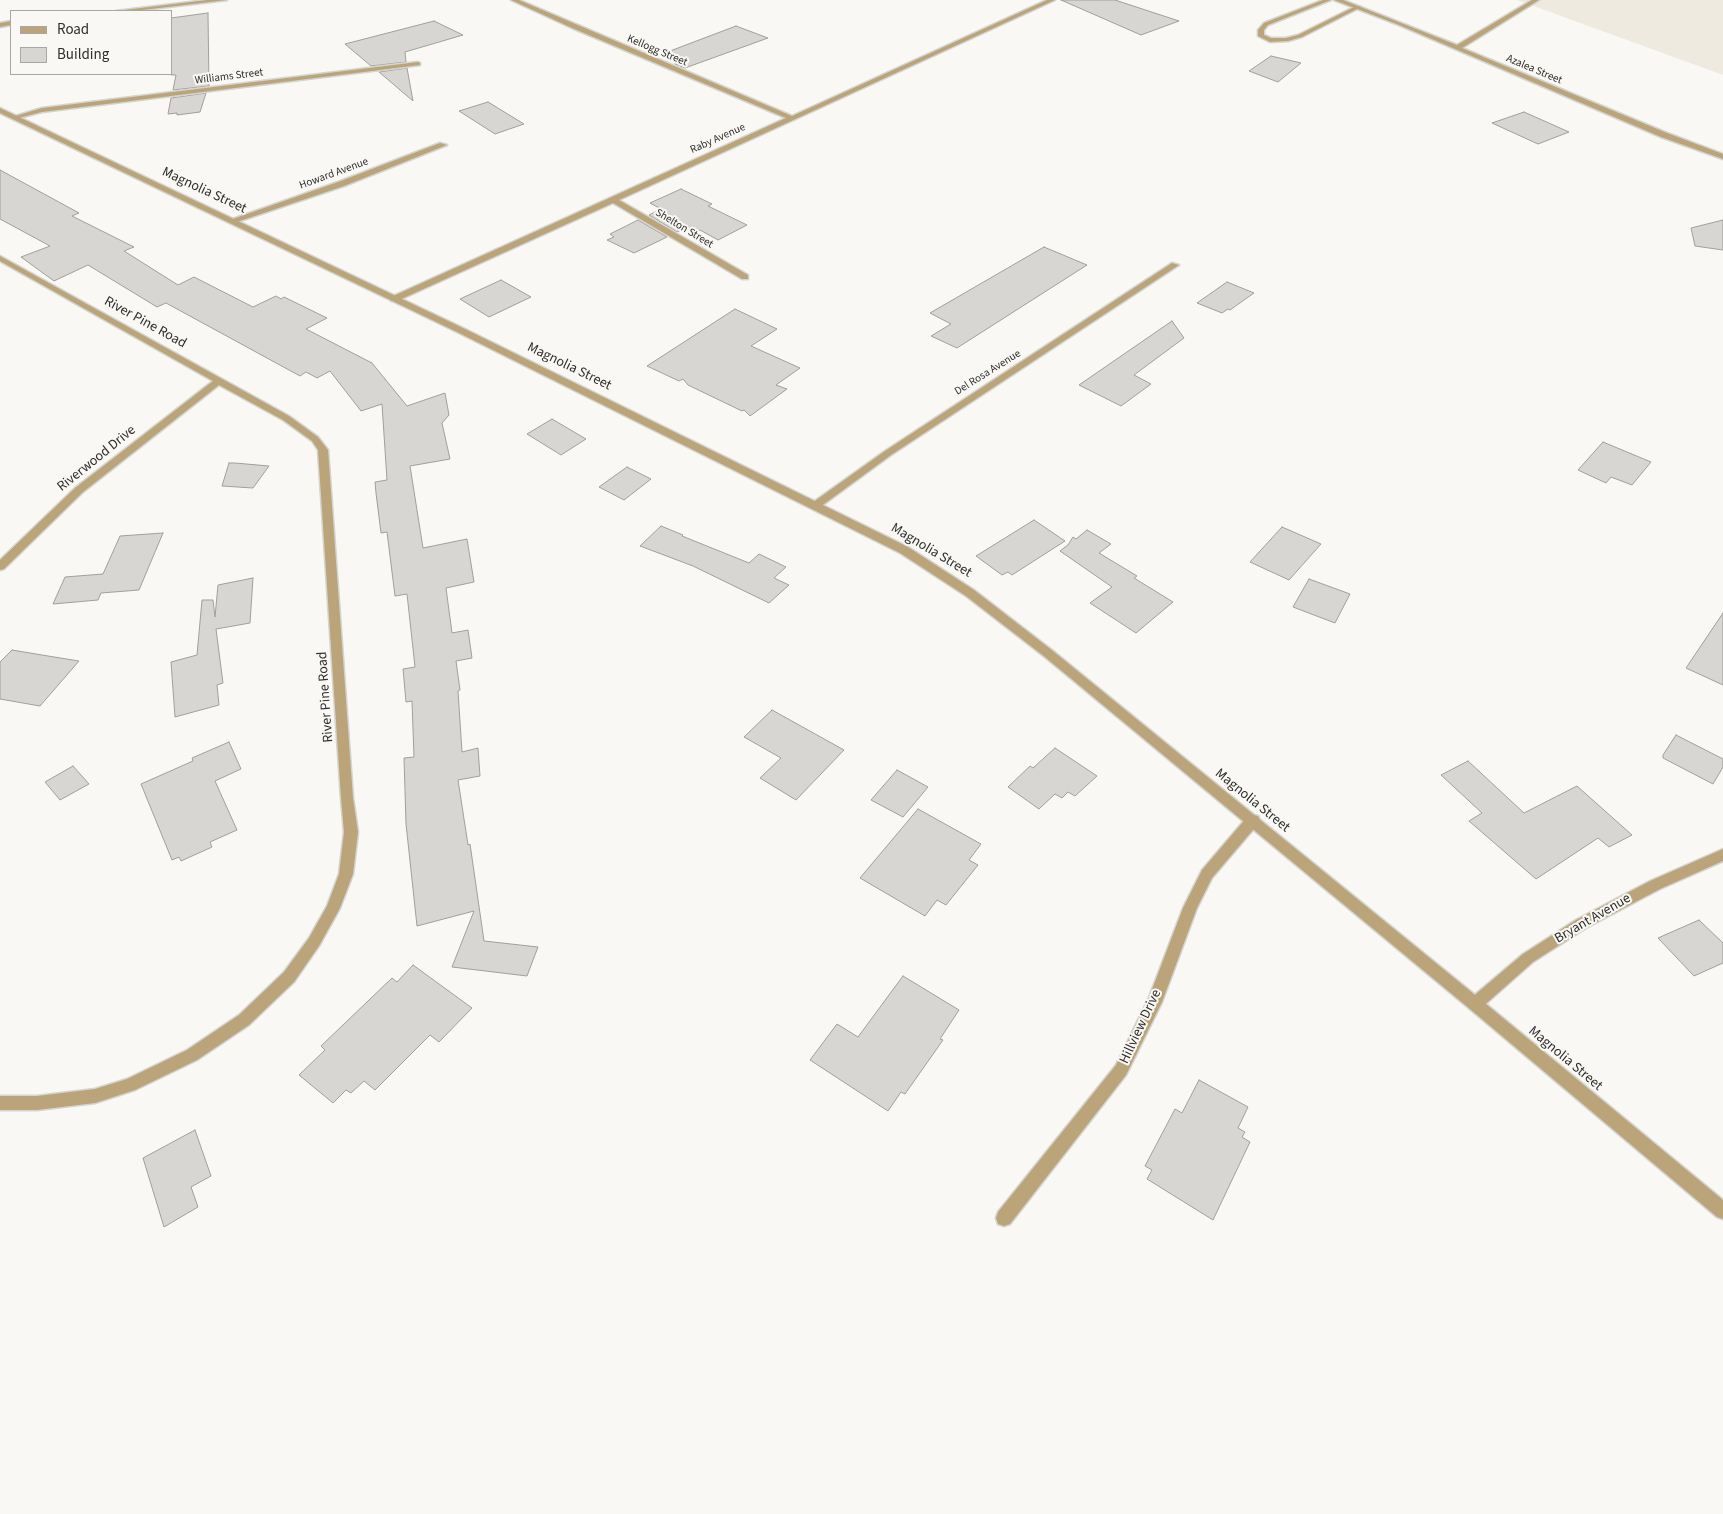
<!DOCTYPE html>
<html>
<head>
<meta charset="utf-8">
<style>
  body { margin:0 }
  #map { position:relative; width:1723px; height:1514px; overflow:hidden; background:#f9f8f4; font-family:"Source Sans 3",sans-serif }
  canvas { display:block }
  .legend { position:absolute; left:10px; top:10px; width:162px; height:65px; box-sizing:border-box; background:#f9f8f4; border:1px solid #a8a7a4; margin:0; padding:6px 9px; list-style:none; font-size:15px; color:#2e2e2c }
  .legend li { display:flex; align-items:center; gap:10px; height:25px }
  .legend b { width:25px; border:1px solid #a8a7a4 }
</style>
</head>
<body>
<div id="map">
<canvas width="1723" height="1514"></canvas>
<ul class="legend">
<li><b style="height:6px;background:#bba479"></b>Road</li>
<li><b style="height:14px;background:#d8d6d3"></b>Building</li>
</ul>
</div>
<script>
const ctx = document.querySelector('canvas').getContext('2d');
ctx.lineJoin = 'round';
function fillPath(path, color) {
  ctx.fillStyle = color;
  ctx.fill(path, 'evenodd');
}
function poly(rows) {
  const path = new Path2D();
  for (const r of rows) {
    path.moveTo(r[0], r[1]);
    for (let i = 2; i < r.length; i += 2) path.lineTo(r[i], r[i + 1]);
  }
  return path;
}
function stroke(path, color, width, dash) {
  ctx.strokeStyle = color;
  ctx.lineWidth = width;
  ctx.lineCap = dash ? 'butt' : 'round';
  ctx.setLineDash(dash || []);
  ctx.stroke(path);
}
function label(font, color, halo, rows, align = 'center') {
  ctx.font = font + ' "Source Sans 3",sans-serif';
  ctx.lineWidth = 4;
  ctx.setLineDash([]);
  ctx.textBaseline = 'middle';
  ctx.strokeStyle = halo;
  ctx.fillStyle = color;
  for (const [text, x, y, turn = 0] of rows) {
    ctx.save();
    ctx.translate(x, y);
    ctx.rotate((+turn || 0) * Math.PI / 180);
    ctx.textAlign = isNaN(turn) ? turn : align;
    if (halo) ctx.strokeText(text, 0, 0);
    ctx.fillText(text, 0, 0);
    ctx.restore();
  }
}
fillPath(poly([
  [1517,0,1723,0,1723,75]
]), '#efeae0');
const building = poly([
  [1061,0,1115,0,1179,21,1141,35,1061,0],
  [208,13,209,86,173,90,176,75,171,75,171,18,208,13],
  [434,21,463,35,405,52,406,62,371,66,345,44,434,21],
  [736,26,768,38,685,68,675,64,670,51,736,26],
  [1271,56,1301,63,1278,82,1249,71,1271,56],
  [407,68,413,101,379,72,407,68],
  [206,93,200,112,177,115,177,113,168,114,171,98,206,93],
  [488,102,524,124,495,134,459,111,488,102],
  [1524,112,1569,132,1538,144,1492,123,1524,112],
  [0,170,79,213,72,216,134,247,124,251,178,285,194,277,253,307,276,296,281,299,284,297,327,318,306,329,372,363,407,406,445,393,449,415,442,423,450,459,410,466,423,548,467,539,474,582,446,588,452,633,468,630,472,658,456,661,460,690,458,691,462,752,478,748,480,776,458,780,468,845,470,844,484,941,538,947,527,976,452,967,474,911,417,926,406,824,404,758,414,757,412,701,406,702,403,669,415,667,407,594,395,596,387,532,381,533,376,493,375,482,387,480,382,404,361,411,330,371,317,378,306,372,300,376,166,303,157,307,88,265,54,281,21,257,50,246,0,219,0,170],
  [681,189,712,204,708,206,747,225,718,240,700,230,697,232,687,227,677,232,649,215,661,209,650,203,681,189],
  [638,220,667,237,634,253,607,240,614,237,610,234,638,220],
  [1723,220,1723,250,1695,246,1691,228,1723,220],
  [1044,247,1087,265,957,348,931,336,951,324,930,313,1044,247],
  [501,280,531,297,489,317,460,299,501,280],
  [1227,282,1254,293,1230,310,1228,309,1222,313,1197,303,1227,282],
  [735,309,777,329,751,346,800,368,776,385,787,389,750,416,744,410,742,411,688,385,683,379,679,381,647,366,735,309],
  [1172,321,1184,338,1134,375,1151,384,1121,406,1079,385,1172,321],
  [552,419,586,439,561,455,527,434,552,419],
  [1603,442,1651,462,1632,485,1611,477,1606,483,1578,470,1603,442],
  [229,463,235,463,269,466,253,488,222,486,229,463],
  [627,467,651,479,624,500,599,487,627,467],
  [1034,520,1065,541,1012,575,1008,572,1002,575,976,556,1034,520],
  [661,526,683,535,682,536,749,563,759,554,786,567,774,578,789,585,769,603,693,566,640,546,661,526],
  [1282,527,1321,544,1289,580,1250,562,1282,527],
  [1087,530,1111,544,1099,553,1137,576,1134,578,1173,602,1136,633,1090,603,1112,587,1060,551,1068,545,1073,537,1076,539,1087,530],
  [163,533,139,590,101,593,98,600,53,604,65,577,103,574,120,536,163,533],
  [253,578,250,623,216,629,223,683,217,685,219,705,175,717,171,662,197,655,202,600,213,600,215,617,218,585,253,578],
  [1309,579,1350,594,1335,623,1293,607,1309,579],
  [1723,613,1723,685,1686,668,1723,613],
  [12,650,48,656,79,661,40,706,0,699,0,662,12,650],
  [772,710,844,750,796,800,760,778,781,758,744,737,772,710],
  [1676,735,1723,759,1723,767,1713,784,1663,758,1663,755,1676,735],
  [229,742,241,769,215,781,237,830,210,842,212,847,181,861,179,857,172,860,141,784,193,761,192,758,229,742],
  [1055,748,1097,776,1075,796,1068,792,1062,798,1055,794,1039,809,1008,787,1030,766,1033,768,1055,748],
  [1468,761,1524,813,1577,786,1632,835,1609,847,1598,838,1536,879,1469,821,1482,813,1441,775,1468,761],
  [73,766,89,784,60,800,45,782,73,766],
  [897,770,928,787,903,817,871,800,897,770],
  [918,809,981,844,969,860,978,865,946,905,937,900,925,916,860,878,918,809],
  [1699,920,1723,943,1723,963,1694,976,1658,938,1699,920],
  [413,965,472,1008,439,1042,430,1035,375,1090,364,1081,351,1093,346,1090,333,1103,299,1075,325,1050,321,1046,392,978,397,982,413,965],
  [903,976,959,1010,940,1039,943,1040,905,1094,901,1092,888,1111,810,1060,837,1024,858,1037,903,976],
  [1199,1080,1248,1107,1238,1128,1245,1132,1242,1137,1250,1142,1213,1220,1147,1179,1152,1170,1145,1166,1175,1109,1182,1113,1199,1080],
  [195,1130,211,1176,191,1187,198,1207,164,1227,143,1158,195,1130]
]);
fillPath(building, '#d8d6d3');
stroke(building, '#a19f9d', 1);
const service = poly([
  [1323,0,1331,0,1268,25,1264,30,1264,35,1271,38,1286,38,1298,35,1356,6,1361,7,1302,37,1288,41,1270,42,1258,36,1258,30,1264,23,1323,0]
]);
const minor = poly([
  [207,0,227,0,134,11,116,11,207,0],
  [511,0,519,0,792,116,1047,0,1055,0,619,200,748,275,748,279,742,279,613,203,397,301,391,301,391,297,786,118,572,28,511,0],
  [1334,0,1343,0,1457,45,1532,0,1539,0,1462,48,1667,133,1723,154,1723,159,1661,137,1399,25,1334,0],
  [11,21,11,25,0,27,0,23,11,21],
  [418,62,420,63,420,65,42,112,15,119,12,117,42,108,418,62],
  [440,143,447,145,344,186,234,223,227,221,338,182,440,143],
  [0,256,289,416,318,437,328,450,353,798,358,832,353,874,340,908,319,946,294,982,249,1025,197,1060,135,1090,95,1103,37,1110,0,1110,0,1096,37,1096,95,1089,127,1079,187,1050,239,1015,284,972,309,938,327,906,339,874,344,832,341,798,318,450,312,441,283,420,219,385,83,492,4,569,0,570,0,560,75,488,213,381,0,261,0,256],
  [1172,263,1179,265,891,455,820,507,812,507,811,505,812,503,885,451,1172,263],
  [1253,815,1258,816,1260,820,1258,824,1212,878,1197,908,1162,1002,1126,1075,1010,1224,1004,1226,998,1224,996,1218,998,1212,1116,1065,1148,1000,1183,908,1202,870,1248,816,1253,815],
  [1723,849,1723,861,1660,889,1586,928,1533,962,1480,1009,1475,1011,1470,1009,1468,1004,1470,999,1523,954,1576,920,1650,881,1723,849]
]);
const tertiary = poly([
  [0,108,461,327,908,547,974,590,1053,651,1480,999,1723,1200,1723,1219,1717,1217,1470,1009,1045,657,966,596,900,553,455,331,0,113,0,108]
]);
stroke(service, '#d4d4d0', 3);
stroke(minor, '#d4d4d0', 3);
stroke(tertiary, '#d4d4d0', 3);
fillPath(service, '#bba479');
fillPath(minor, '#bba479');
fillPath(tertiary, '#bba479');
label('11px', '#2e2e2c', '#f9f8f4', [
  ["Kellogg Street",657,51,23],
  ["Azalea Street",1534,70,23],
  ["Williams Street",229,77,-7],
  ["Raby Avenue",718,139,-24],
  ["Howard Avenue",334,174,-20],
  ["Shelton Street",684,229,31],
  ["Del Rosa Avenue",988,373,-32]
]);
label('14px', '#2e2e2c', '#f9f8f4', [
  ["Magnolia Street",204,191,25],
  ["River Pine Road",145,323,29],
  ["Magnolia Street",569,367,26],
  ["Riverwood Drive",97,459,-39],
  ["Magnolia Street",931,551,31],
  ["River Pine Road",326,697,-94],
  ["Magnolia Street",1252,801,39],
  ["Bryant Avenue",1593,919,-30],
  ["Hillview Drive",1141,1027,-65],
  ["Magnolia Street",1565,1059,40]
]);
</script>
</body>
</html>
